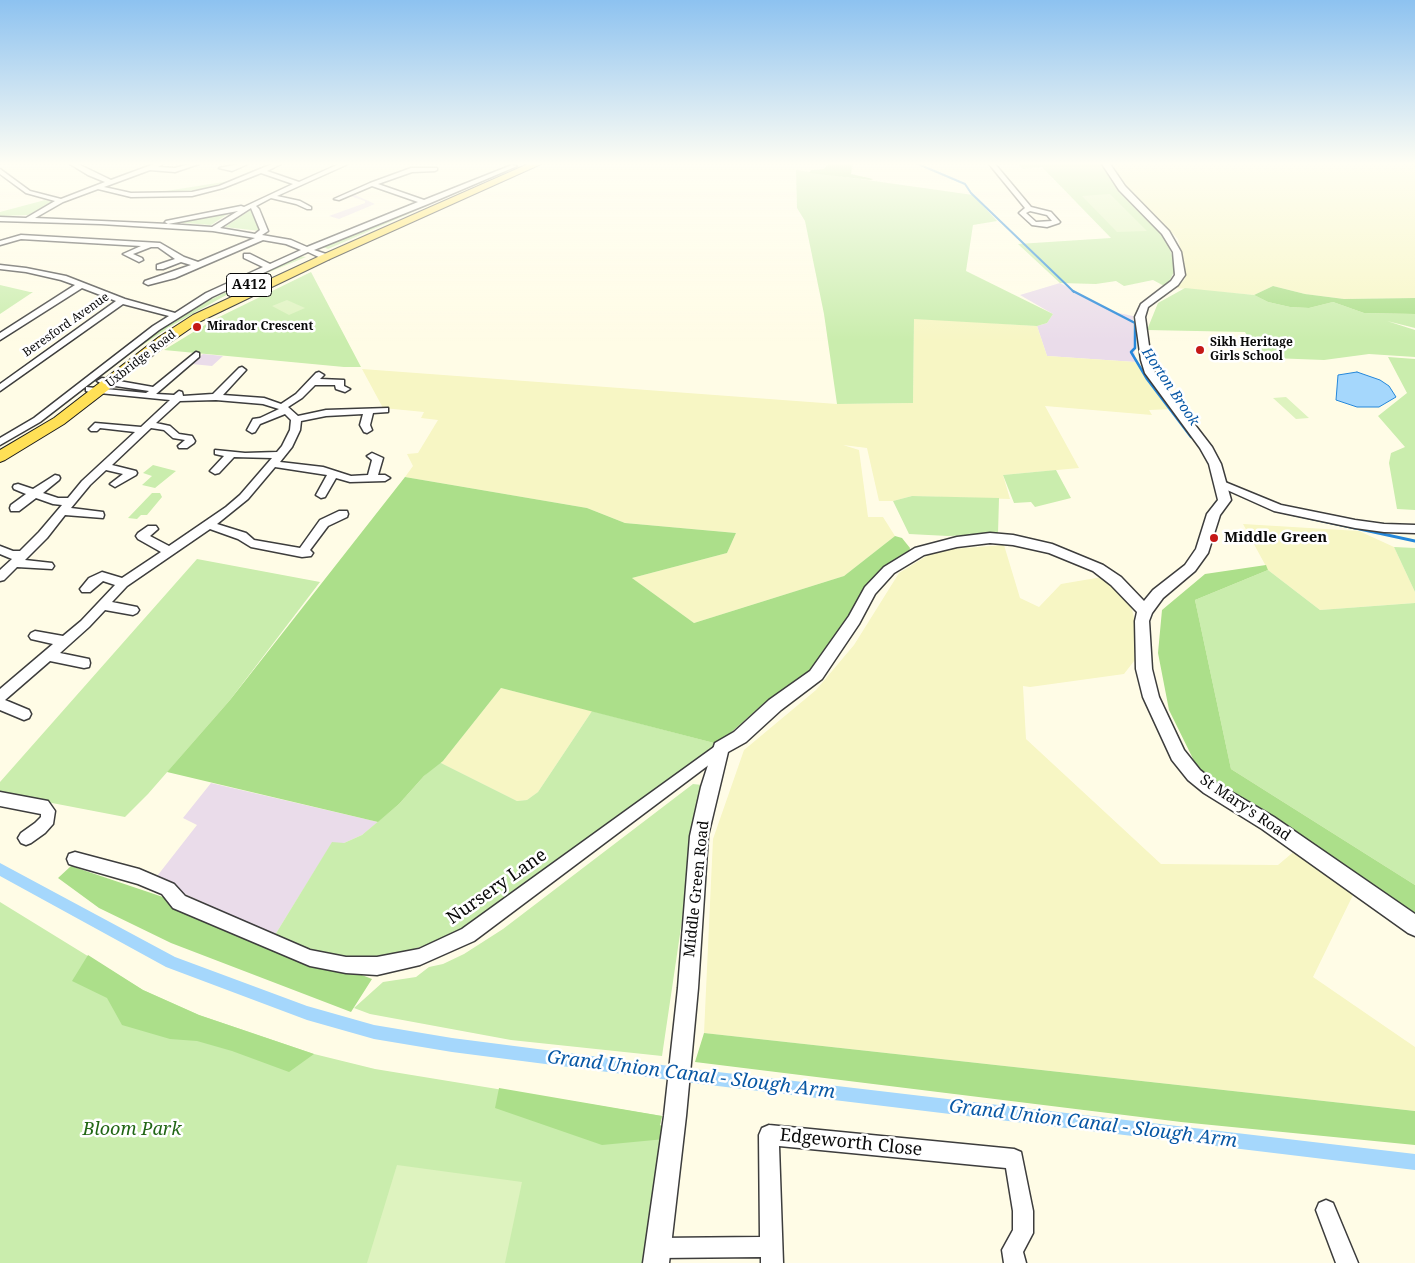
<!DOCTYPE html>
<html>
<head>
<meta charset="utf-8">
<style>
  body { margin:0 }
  canvas { display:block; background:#fffce6 }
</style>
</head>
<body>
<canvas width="1415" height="1263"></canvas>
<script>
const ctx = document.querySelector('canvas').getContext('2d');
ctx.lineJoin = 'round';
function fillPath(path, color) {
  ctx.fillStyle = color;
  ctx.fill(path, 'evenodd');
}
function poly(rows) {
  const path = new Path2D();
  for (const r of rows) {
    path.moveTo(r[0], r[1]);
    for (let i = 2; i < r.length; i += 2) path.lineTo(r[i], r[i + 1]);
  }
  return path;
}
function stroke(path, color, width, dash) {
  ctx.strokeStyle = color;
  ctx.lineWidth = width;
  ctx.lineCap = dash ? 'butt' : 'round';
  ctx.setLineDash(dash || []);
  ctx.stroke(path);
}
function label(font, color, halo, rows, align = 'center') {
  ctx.font = font + ' "Noto Serif",serif';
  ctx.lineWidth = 5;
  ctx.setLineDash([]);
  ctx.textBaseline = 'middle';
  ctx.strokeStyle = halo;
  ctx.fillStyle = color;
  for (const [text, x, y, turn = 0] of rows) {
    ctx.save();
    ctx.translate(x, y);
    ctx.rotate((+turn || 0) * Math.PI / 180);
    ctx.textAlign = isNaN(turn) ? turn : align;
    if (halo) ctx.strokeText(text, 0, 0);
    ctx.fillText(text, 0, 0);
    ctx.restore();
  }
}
fillPath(poly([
  [353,194,375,204,339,219,329,216,365,203,365,201,350,196],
  [1060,283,1114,312,1133,316,1135,362,1047,356,1037,326,1047,323,1053,314,1020,295],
  [203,354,223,356,212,366,192,364],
  [211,783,378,822,362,835,344,843,332,843,275,935,154,880,197,825,183,818]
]), '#eadcea');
fillPath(poly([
  [1111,164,1415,164,1415,298,1344,299,1305,294,1273,286,1254,295,1176,288,1185,279,1185,273,1178,239,1120,180],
  [914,318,1037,326,1047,356,1135,362,1172,409,1149,410,1152,415,1045,406,1079,468,1003,475,1010,499,912,496,893,501,879,501,867,448,843,445,859,450,868,517,883,517,895,536,844,576,694,623,632,578,727,553,736,533,625,523,587,508,405,477,413,466,407,454,418,453,438,420,421,418,424,412,383,408,362,369,837,404,913,403],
  [1243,524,1359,531,1394,547,1415,592,1415,603,1320,610,1268,570],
  [1004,545,1020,598,1039,607,1061,584,1102,577,1121,592,1132,609,1141,652,1124,674,1030,687,1023,686,1026,739,1161,864,1278,865,1297,849,1349,885,1353,895,1313,977,1415,1047,1415,1111,704,1033,713,839,744,750,816,690,854,645,899,573,928,555,952,549],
  [501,688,592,711,538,792,527,800,517,801,439,762,443,761]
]), '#f7f6c4');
fillPath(poly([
  [1018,164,1102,164,1110,179,1165,236,1175,264,1174,272,1166,287,1153,280,1124,286,1116,281,1096,284,1060,283,1018,244,1111,238,1042,167,1023,169],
  [514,166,516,167,328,249,321,246],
  [796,170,973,195,997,221,973,225,966,271,1053,314,1047,323,1037,326,914,319,913,403,837,404,824,314,805,221,797,208],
  [230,181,202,190,162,193,166,191],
  [45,200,55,202,28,215,0,216,0,212],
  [252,209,261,229,260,231,225,227],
  [234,210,211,225,172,222],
  [299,256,306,257,262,275,171,326,138,348,50,416,0,446,58,408,155,331,209,298,212,299,249,281,247,279],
  [311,272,361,367,344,367,164,350,213,320],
  [0,285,30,292,33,292,0,314],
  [1185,288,1254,295,1268,302,1290,307,1309,308,1333,302,1364,313,1415,314,1415,328,1387,321,1415,330,1415,357,1369,354,1324,360,1272,358,1257,352,1245,332,1147,330,1158,303],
  [1388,357,1415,359,1415,510,1397,509,1389,463,1391,453,1405,447,1378,416,1407,393],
  [153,465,176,471,155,488,142,485,152,476,143,473],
  [1056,470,1071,498,1035,507,1031,502,1014,503,1003,475],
  [152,493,160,493,162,497,147,515,141,515,137,519,128,518],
  [912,496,999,498,998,534,948,536,909,534,893,501],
  [1394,547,1415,548,1415,592],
  [197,559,320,582,230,700,148,794,125,817,0,793,0,782],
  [1268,570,1320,610,1415,603,1415,885,1231,769,1195,600],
  [592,711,718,744,490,914,445,939,388,957,334,958,275,935,332,842,344,843,362,835,399,804,424,776,439,762,517,801,527,800,538,792],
  [693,784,702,785,662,1056,511,1040,370,1014,354,1008,383,982,416,977,429,967,443,964,464,954,503,929],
  [0,902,143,990,199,1015,314,1054,375,1069,662,1116,660,1125,666,1130,647,1263,0,1263]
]), '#caedad');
fillPath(poly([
  [828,164,853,164,851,174,873,179,871,180,809,173,811,170,824,169],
  [1273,286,1305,294,1344,299,1415,298,1415,314,1364,313,1333,302,1309,308,1290,307,1268,302,1254,295],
  [405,477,587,508,625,523,736,533,727,553,632,578,694,623,844,576,895,536,902,538,910,548,909,552,893,562,825,658,810,673,763,704,718,744,501,688,443,761,424,776,399,804,378,822,167,772,230,700],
  [1266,565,1268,570,1195,600,1231,769,1415,885,1415,916,1198,769,1169,710,1158,653,1162,610,1205,574],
  [71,866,160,896,372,979,351,1012,171,943,99,908,58,878],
  [88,955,143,990,199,1015,314,1054,289,1072,232,1051,197,1041,170,1039,122,1025,107,998,72,981],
  [704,1033,1415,1111,1415,1145,1181,1122,695,1062],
  [499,1088,662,1116,660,1125,666,1130,665,1139,602,1145,495,1108]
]), '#acdf8a');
fillPath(poly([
  [1110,194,1147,231,1117,232,1082,196],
  [287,300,305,308,289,315,272,306],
  [1286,397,1309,418,1296,419,1273,398],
  [397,1165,522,1182,505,1263,367,1263]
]), '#def3bf');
const water = poly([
  [1357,372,1380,380,1389,386,1396,397,1379,407,1357,407,1336,400,1338,375,1357,372]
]);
fillPath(water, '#a5d7fc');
stroke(water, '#2587da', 1);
stroke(poly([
  [918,164,965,184,971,193,1074,292]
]), '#2587da', 2);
stroke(poly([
  [1073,291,1135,323,1135,348,1131,352,1147,379,1191,437]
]), '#2587da', 2.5);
stroke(poly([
  [1277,511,1415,541]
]), '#2587da', 3);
fillPath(poly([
  [0,863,175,957,307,1006,374,1025,452,1038,701,1070,1415,1154,1415,1170,701,1084,452,1052,374,1039,307,1020,166,967,0,876,0,863]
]), '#a5d7fc');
const minor = poly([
  [70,164,78,164,111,180,154,164,163,164,158,167,175,168,189,164,199,164,175,172,150,170,104,187,131,193,192,192,219,186,272,164,281,164,267,171,299,182,339,164,348,164,277,196,300,201,311,207,311,209,307,209,296,204,271,198,256,206,259,209,268,231,262,235,291,240,307,247,418,202,372,186,339,200,334,199,370,183,411,168,437,168,437,170,435,171,412,172,378,184,424,200,512,165,517,166,428,204,314,250,329,255,329,259,323,259,308,252,212,297,159,330,40,422,0,445,0,438,34,418,153,326,169,316,123,304,0,391,0,384,116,301,82,288,0,340,0,333,75,285,61,280,26,272,0,269,0,265,26,268,66,276,125,299,175,313,206,293,263,267,244,258,244,254,250,254,270,264,301,250,286,244,263,240,175,278,148,285,144,283,145,281,191,265,181,262,163,269,157,269,157,265,175,259,158,247,151,247,133,254,142,258,143,260,139,262,123,254,141,246,21,239,0,245,0,241,21,235,160,243,184,257,198,262,255,238,213,231,101,224,0,221,0,217,26,218,55,201,26,193,0,174,0,169,30,191,61,199,105,182,88,175,70,164],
  [261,173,293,184,244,207,241,206,166,221,165,222,168,224,35,218,63,202,98,189,131,197,192,196,223,188,261,173],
  [251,208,260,230,255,234,220,228,251,208],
  [238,211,212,227,168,224,238,211],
  [239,164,248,164,232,171,219,168,239,164],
  [989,164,995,164,1031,207,1051,212,1060,222,1059,223,1047,227,1032,225,1019,213,1025,208,989,164],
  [1030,211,1047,215,1052,221,1036,222,1026,213,1030,211],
  [196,352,199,353,199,357,156,394,174,395,179,391,182,392,183,396,213,394,239,368,242,367,246,370,223,395,264,398,281,404,296,394,316,373,319,372,324,375,320,379,344,380,344,386,350,389,345,392,336,389,335,385,315,385,302,398,288,407,298,416,326,410,388,408,388,412,373,413,370,425,372,430,367,433,364,432,360,425,363,414,326,416,301,421,300,430,292,447,280,462,323,467,351,476,368,475,372,460,367,456,372,453,383,458,378,475,385,475,390,478,385,481,350,482,336,478,325,497,321,498,316,495,327,475,275,467,248,499,217,524,246,533,254,540,300,548,320,520,339,511,347,511,348,514,347,517,328,526,310,550,313,553,311,556,302,557,251,547,238,539,210,529,127,586,112,602,137,607,139,610,137,613,133,615,105,610,89,627,60,653,89,659,90,663,89,667,84,668,50,661,5,700,29,710,31,714,29,718,24,720,0,710,0,689,53,644,31,639,29,636,31,633,35,631,63,636,81,621,115,585,103,581,90,592,82,592,80,589,89,578,102,572,122,578,161,552,138,539,136,536,138,533,148,526,156,526,158,529,150,536,169,546,226,507,240,495,272,458,234,457,219,473,215,474,210,471,224,456,215,454,215,450,245,453,277,452,282,446,290,430,291,420,285,414,260,424,255,432,252,433,247,430,253,419,260,418,279,409,263,404,216,400,180,401,156,423,170,426,179,434,192,436,195,441,194,443,187,448,179,448,178,446,185,440,173,438,164,430,151,428,112,465,136,471,137,473,136,475,115,487,110,484,123,474,106,470,90,485,71,508,103,512,104,515,103,518,65,515,47,538,25,560,52,563,54,566,52,569,17,567,4,580,0,581,0,570,12,559,0,554,0,546,13,551,20,551,39,532,62,505,53,504,36,498,19,511,11,511,10,508,11,505,26,494,14,489,13,487,14,485,18,484,33,489,55,475,59,476,60,478,59,480,43,493,58,498,68,498,82,481,135,432,100,428,97,431,91,431,89,429,95,423,141,427,170,400,89,392,86,391,86,387,146,393,149,391,102,384,97,381,102,378,153,387,196,352],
  [1220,480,1281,505,1355,520,1384,524,1415,525,1415,533,1384,532,1355,528,1274,511,1216,485,1215,483,1220,480],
  [721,742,726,744,728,748,726,752,474,941,420,965,377,975,346,973,310,966,173,908,162,894,138,884,75,866,69,864,67,859,69,854,75,852,139,869,174,884,185,896,310,950,346,957,377,957,419,949,462,929,721,742],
  [0,792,48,801,55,811,53,824,45,833,31,843,26,845,21,843,18,838,21,833,35,823,41,817,41,814,0,806,0,792],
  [769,1125,1014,1149,1021,1152,1033,1211,1033,1233,1023,1252,1026,1263,1004,1263,1002,1250,1013,1230,1013,1211,1006,1168,779,1146,783,1263,761,1263,761,1257,658,1258,651,1255,648,1248,651,1241,658,1238,760,1237,759,1135,762,1128,769,1125],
  [1326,1200,1333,1203,1358,1263,1336,1263,1316,1210,1319,1203,1326,1200]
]);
const tertiary = poly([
  [1102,164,1110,164,1125,186,1169,231,1181,252,1185,275,1178,285,1148,307,1145,317,1151,360,1155,373,1212,447,1221,464,1231,500,1220,515,1208,553,1195,571,1163,598,1152,613,1149,621,1152,669,1159,697,1184,750,1200,770,1216,783,1274,817,1415,914,1415,936,1408,933,1262,829,1204,793,1188,780,1172,760,1143,697,1136,669,1135,621,1137,612,1111,585,1093,571,1049,553,1013,545,990,543,957,547,924,555,894,573,875,594,859,624,822,679,781,710,746,742,728,752,708,836,698,988,686,1116,669,1263,643,1263,664,1116,678,988,690,836,701,787,715,743,734,732,769,700,810,671,849,616,865,587,884,567,915,548,957,537,990,533,1013,535,1052,544,1103,565,1121,577,1144,601,1153,590,1185,565,1196,549,1207,514,1218,500,1209,464,1200,448,1145,373,1141,360,1135,317,1141,304,1171,281,1175,275,1173,252,1162,234,1119,190,1102,164]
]);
const primary = poly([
  [528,164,541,164,330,259,201,321,169,343,64,424,5,460,0,462,0,450,54,418,159,337,193,315,322,255,528,164]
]);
stroke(minor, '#3d3d3d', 3);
stroke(tertiary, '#3d3d3d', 3);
stroke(primary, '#1b1b1b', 2);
fillPath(minor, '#fff');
fillPath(tertiary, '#fff');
fillPath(primary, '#ffe056');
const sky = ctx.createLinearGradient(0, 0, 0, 341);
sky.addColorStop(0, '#8dc2f0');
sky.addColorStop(0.48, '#fffef4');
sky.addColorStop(1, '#fffef400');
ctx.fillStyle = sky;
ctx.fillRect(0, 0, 1415, 341);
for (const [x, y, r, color] of [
  [197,327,5,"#c51816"],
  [1200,350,5,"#c51816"],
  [1214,538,5,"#c51816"]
]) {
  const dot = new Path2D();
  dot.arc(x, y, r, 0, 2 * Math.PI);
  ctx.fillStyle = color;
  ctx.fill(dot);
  stroke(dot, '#fff', 2);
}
label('12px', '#0a0a0a', '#fff', [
  ["Beresford Avenue",66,325,-35],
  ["Uxbridge Road",141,359,-38]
]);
label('bold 12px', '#0a0a0a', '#fff', [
  ["Mirador Crescent",207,327],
  ["Sikh Heritage",1210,343],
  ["Girls School",1210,357]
], 'left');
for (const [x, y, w] of [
  [249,285,45]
]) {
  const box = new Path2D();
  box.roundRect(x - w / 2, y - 11.5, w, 23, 4);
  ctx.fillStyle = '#fff';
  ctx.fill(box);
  stroke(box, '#0a0a0a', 1);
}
label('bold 14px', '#0a0a0a', null, [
  ["A412",249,285]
]);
label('italic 14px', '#0958a5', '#fff', [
  ["Horton Brook",1170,387,56]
]);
label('bold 15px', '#0a0a0a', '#fff', [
  ["Middle Green",1224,538]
], 'left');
label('15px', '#0a0a0a', '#fff', [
  ["St Mary's Road",1245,808,34],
  ["Middle Green Road",697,889,-84]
]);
label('18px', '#0a0a0a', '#fff', [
  ["Nursery Lane",497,887,-35],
  ["Edgeworth Close",851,1143,6]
]);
label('italic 18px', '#216615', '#fff', [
  ["Bloom Park",132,1130]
]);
label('italic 19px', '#0958a5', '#fff', [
  ["Grand Union Canal - Slough Arm",691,1075,7],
  ["Grand Union Canal - Slough Arm",1093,1124,7]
]);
</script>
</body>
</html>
